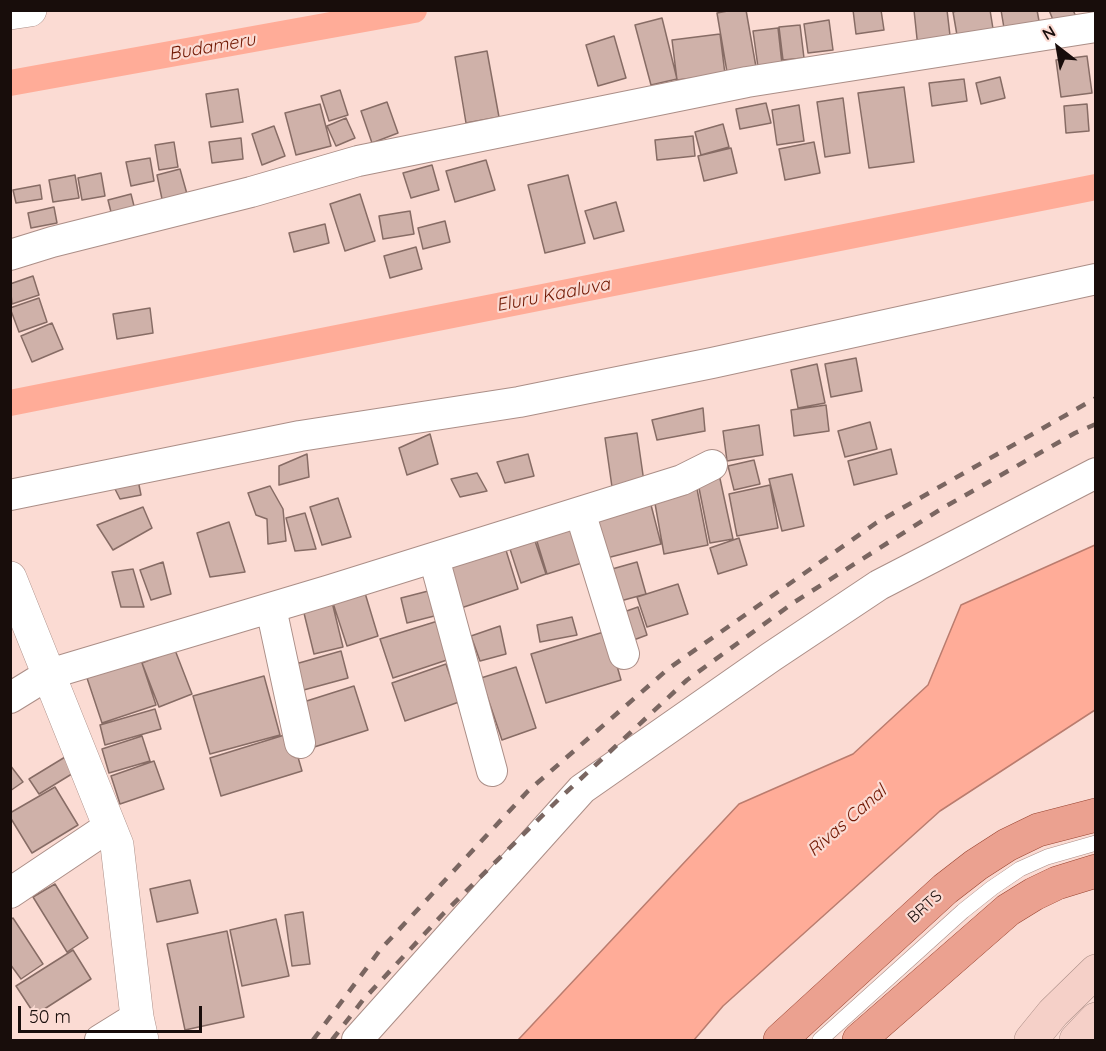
<!DOCTYPE html>
<html>
<head>
<meta charset="utf-8">
<style>
  body { margin:0 }
  #map { position:relative; width:1106px; height:1051px; overflow:hidden; background:#fbdbd3; font-family:Quicksand,sans-serif }
  canvas { display:block }
  .frame { position:absolute; inset:0; border:12px solid #180d0b; pointer-events:none }
  .north { position:absolute; left:1028px; top:18px; width:60px; height:60px; -webkit-text-stroke:4px #fbdbd3; paint-order:stroke; rotate:329deg; font-size:16px; font-weight:700; line-height:24px; text-align:center; color:#180d0b }
  .north::after { content:''; display:block; margin:auto; width:21px; height:27px; background:#180d0b; clip-path:polygon(50% 0,100% 100%,50% 72%,0 100%) }
  .scale { position:absolute; left:18px; top:1006px; width:184px; height:27px; box-sizing:border-box; border:3px solid #180d0b; border-top:0; padding-left:8px; font-size:18px; line-height:21px; white-space:nowrap; color:#180d0b; -webkit-text-stroke:4px #fbdbd3; paint-order:stroke }
</style>
</head>
<body>
<div id="map">
<canvas width="1106" height="1051"></canvas>
<div class="frame"></div>
<div class="north">N</div>
<div class="scale">50 m</div>
</div>
<script>
const ctx = document.querySelector('canvas').getContext('2d');
ctx.lineJoin = 'round';
function fillPath(path, color) {
  ctx.fillStyle = color;
  ctx.fill(path, 'evenodd');
}
function poly(rows) {
  const path = new Path2D();
  for (const r of rows) {
    path.moveTo(r[0], r[1]);
    for (let i = 2; i < r.length; i += 2) path.lineTo(r[i], r[i + 1]);
  }
  return path;
}
function stroke(path, color, width, dash) {
  ctx.strokeStyle = color;
  ctx.lineWidth = width;
  ctx.lineCap = dash ? 'butt' : 'round';
  ctx.setLineDash(dash || []);
  ctx.stroke(path);
}
function label(font, color, halo, rows, align = 'center') {
  ctx.font = font + ' Quicksand,sans-serif';
  ctx.lineWidth = 4.5;
  ctx.setLineDash([]);
  ctx.textBaseline = 'middle';
  ctx.strokeStyle = halo;
  ctx.fillStyle = color;
  for (const [text, x, y, turn = 0] of rows) {
    ctx.save();
    ctx.translate(x, y);
    ctx.rotate((+turn || 0) * Math.PI / 180);
    ctx.textAlign = isNaN(turn) ? turn : align;
    if (halo) ctx.strokeText(text, 0, 0);
    ctx.fillText(text, 0, 0);
    ctx.restore();
  }
}
const water = poly([
  [1095,545,1095,710,940,811,723,1006,694,1040,518,1040,739,804,853,754,928,685,961,605,1095,545]
]);
fillPath(water, '#ffac98');
stroke(water, '#ba7c6e', 1.5);
stroke(poly([
  [10,83,414,10],
  [10,403,1096,187]
]), '#ffac98', 26);
const building = poly([
  [733,10,746,10,756,67,727,72,717,13,733,10],
  [853,10,881,10,884,30,856,34,853,10],
  [914,10,947,10,951,44,918,48,914,10],
  [960,10,990,10,994,35,958,41,953,12,960,10],
  [1001,10,1037,10,1039,21,1004,28,1001,10],
  [1049,10,1073,10,1078,21,1057,30,1049,10],
  [662,18,677,79,651,85,635,25,662,18],
  [829,20,833,50,808,53,804,24,829,20],
  [800,25,804,58,783,60,779,27,800,25],
  [778,28,782,64,758,67,753,31,778,28],
  [720,34,725,74,677,80,672,40,720,34],
  [614,36,626,78,598,86,586,45,614,36],
  [487,51,499,117,466,123,455,57,487,51],
  [1087,56,1092,93,1061,97,1056,60,1087,56],
  [1000,77,1005,98,981,104,976,83,1000,77],
  [964,79,967,101,932,106,929,83,964,79],
  [904,87,914,162,869,168,858,93,904,87],
  [238,89,243,122,211,127,206,94,238,89],
  [340,90,348,115,329,121,321,96,340,90],
  [843,98,850,153,825,157,817,102,843,98],
  [387,102,398,133,372,143,361,111,387,102],
  [766,103,771,123,740,129,736,109,766,103],
  [320,104,331,146,296,155,285,113,320,104],
  [1087,104,1089,131,1066,133,1064,106,1087,104],
  [799,105,804,141,777,145,772,110,799,105],
  [346,118,355,138,336,146,327,126,346,118],
  [723,124,729,147,701,155,695,132,723,124],
  [274,126,285,156,262,165,252,134,274,126],
  [693,136,695,156,657,160,655,140,693,136],
  [241,138,243,159,212,163,209,142,241,138],
  [174,142,178,167,159,170,155,145,174,142],
  [814,142,820,173,785,180,779,149,814,142],
  [731,148,737,173,704,181,698,156,731,148],
  [150,158,154,181,131,186,126,162,150,158],
  [486,160,495,190,455,202,446,171,486,160],
  [432,165,439,190,411,198,403,173,432,165],
  [180,169,187,194,162,199,157,175,180,169],
  [101,173,105,196,82,200,78,178,101,173],
  [75,175,79,198,53,202,49,180,75,175],
  [568,175,585,243,545,253,528,185,568,175],
  [40,185,42,199,16,203,13,190,40,185],
  [131,194,135,210,112,216,108,200,131,194],
  [360,194,375,241,345,251,330,204,360,194],
  [616,202,624,231,594,239,585,211,616,202],
  [54,207,57,223,31,228,28,213,54,207],
  [410,211,414,234,383,239,379,216,410,211],
  [445,221,450,242,423,249,418,228,445,221],
  [325,224,329,243,294,252,289,233,325,224],
  [416,247,422,269,390,278,384,256,416,247],
  [33,276,39,295,12,304,10,284,33,276],
  [39,298,47,322,19,332,10,308,39,298],
  [150,308,153,333,117,339,113,314,150,308],
  [52,323,63,349,32,362,21,336,52,323],
  [856,358,862,391,831,397,825,364,856,358],
  [817,364,825,403,798,408,791,370,817,364],
  [826,405,829,431,794,436,791,410,826,405],
  [703,408,705,431,657,440,652,420,703,408],
  [870,422,877,449,845,457,838,431,870,422],
  [759,425,763,455,727,461,723,431,759,425],
  [637,433,644,482,612,487,605,438,637,433],
  [430,434,438,464,407,475,399,448,430,434],
  [891,449,897,474,854,485,848,461,891,449],
  [307,454,309,477,279,485,279,466,307,454],
  [528,454,534,476,505,483,497,462,528,454],
  [754,460,760,484,734,490,728,466,754,460],
  [477,473,487,491,460,497,451,479,477,473],
  [719,474,733,539,710,543,697,478,719,474],
  [792,474,804,526,782,531,769,479,792,474],
  [137,475,141,495,120,499,111,481,137,475],
  [770,485,778,528,737,536,729,494,770,485],
  [270,486,283,509,286,541,268,544,267,519,256,515,248,493,270,486],
  [697,489,708,545,664,554,654,498,697,489],
  [338,498,351,537,322,545,310,507,338,498],
  [650,501,661,544,599,560,588,517,650,501],
  [143,507,152,528,113,550,97,525,143,507],
  [305,513,316,549,295,551,286,518,305,513],
  [229,522,245,572,210,577,197,533,229,522],
  [574,523,585,562,547,574,535,535,574,523],
  [534,538,546,574,521,583,509,546,534,538],
  [739,538,747,565,718,574,710,548,739,538],
  [505,547,518,589,458,609,445,566,505,547],
  [163,562,171,594,151,600,140,570,163,562],
  [637,562,646,594,613,603,605,571,637,562],
  [133,569,144,607,121,607,112,572,133,569],
  [678,584,688,614,647,627,637,597,678,584],
  [436,589,442,614,407,623,401,598,436,589],
  [365,593,378,636,347,646,333,603,365,593],
  [332,602,343,647,314,654,303,609,332,602],
  [638,607,647,635,631,641,621,613,638,607],
  [572,617,577,635,540,642,537,625,572,617],
  [441,620,453,658,393,678,380,639,441,620],
  [500,626,506,654,480,661,471,636,500,626],
  [607,631,621,680,546,703,531,654,607,631],
  [175,650,192,694,159,707,142,663,175,650],
  [341,651,348,678,300,691,292,665,341,651],
  [141,660,156,705,102,723,87,678,141,660],
  [446,664,459,702,405,721,392,683,446,664],
  [516,667,536,728,502,740,481,678,516,667],
  [264,676,280,735,210,754,193,696,264,676],
  [354,686,368,730,308,749,294,705,354,686],
  [155,709,161,729,105,745,100,725,155,709],
  [291,733,302,771,221,796,210,758,291,733],
  [142,736,150,761,109,773,102,749,142,736],
  [70,754,80,769,39,794,29,779,70,754],
  [154,761,164,789,120,804,111,776,154,761],
  [10,765,23,782,10,791,10,765],
  [55,787,78,825,32,853,10,817,10,813,55,787],
  [190,880,198,913,157,922,150,889,190,880],
  [55,884,88,938,67,952,33,897,55,884],
  [303,912,310,964,292,966,285,915,303,912],
  [13,918,43,964,21,979,10,964,10,920,13,918],
  [276,919,289,976,242,986,230,930,276,919],
  [227,931,244,1017,185,1030,167,944,227,931],
  [73,950,91,979,35,1015,16,986,73,950]
]);
fillPath(building, '#cfb1a9');
stroke(building, '#876c65', 1.5);
const service = poly([
  [820,1040,963,911,992,888,1020,869,1047,857,1096,843]
]);
const minor = poly([
  [10,255,52,242,251,192,358,161,747,82,1096,27],
  [10,495,300,436,519,402,712,363,1096,279],
  [580,512,624,654],
  [434,558,492,771],
  [271,608,300,743],
  [10,698,49,674,330,590,682,480,712,465],
  [10,893,110,826],
  [100,1040,137,1017],
  [357,1040,582,789,771,657,879,585,1096,473]
]);
const tertiary = poly([
  [10,13,30,10],
  [10,578,117,845,137,1017,142,1040]
]);
const secondary = poly([
  [1031,1040,1053,1013,1096,971],
  [1076,1040,1096,1019]
]);
const primary = poly([
  [780,1040,945,889,976,865,1007,845,1038,830,1096,815],
  [859,1040,1008,910,1034,894,1057,883,1096,871]
]);
stroke(service, '#ab8e87', 16);
stroke(minor, '#ab8e87', 32);
stroke(tertiary, '#ab8e87', 34);
stroke(secondary, '#ab8e87', 34);
stroke(primary, '#984431', 34);
stroke(service, '#fff', 15);
stroke(minor, '#fff', 30);
stroke(tertiary, '#fff', 33);
stroke(secondary, '#f5d0c8', 33);
stroke(primary, '#eba190', 33);
stroke(poly([
  [313,1040,380,950,528,791,668,669,876,523,1096,398],
  [332,1040,363,1000,443,914,560,798,687,680,793,603,941,509,1075,433,1096,424]
]), '#7a6661', 4.5, [10, 10]);
label('16px', '#180d0b', '#fbdbd3', [
  ["BRTS",925,907,-42]
]);
label('italic 18px', '#6f1601', '#fbdbd3', [
  ["Budameru",212,47,-10],
  ["Eluru Kaaluva",553,295,-11],
  ["Rivas Canal",847,821,-41]
]);
</script>
</body>
</html>
